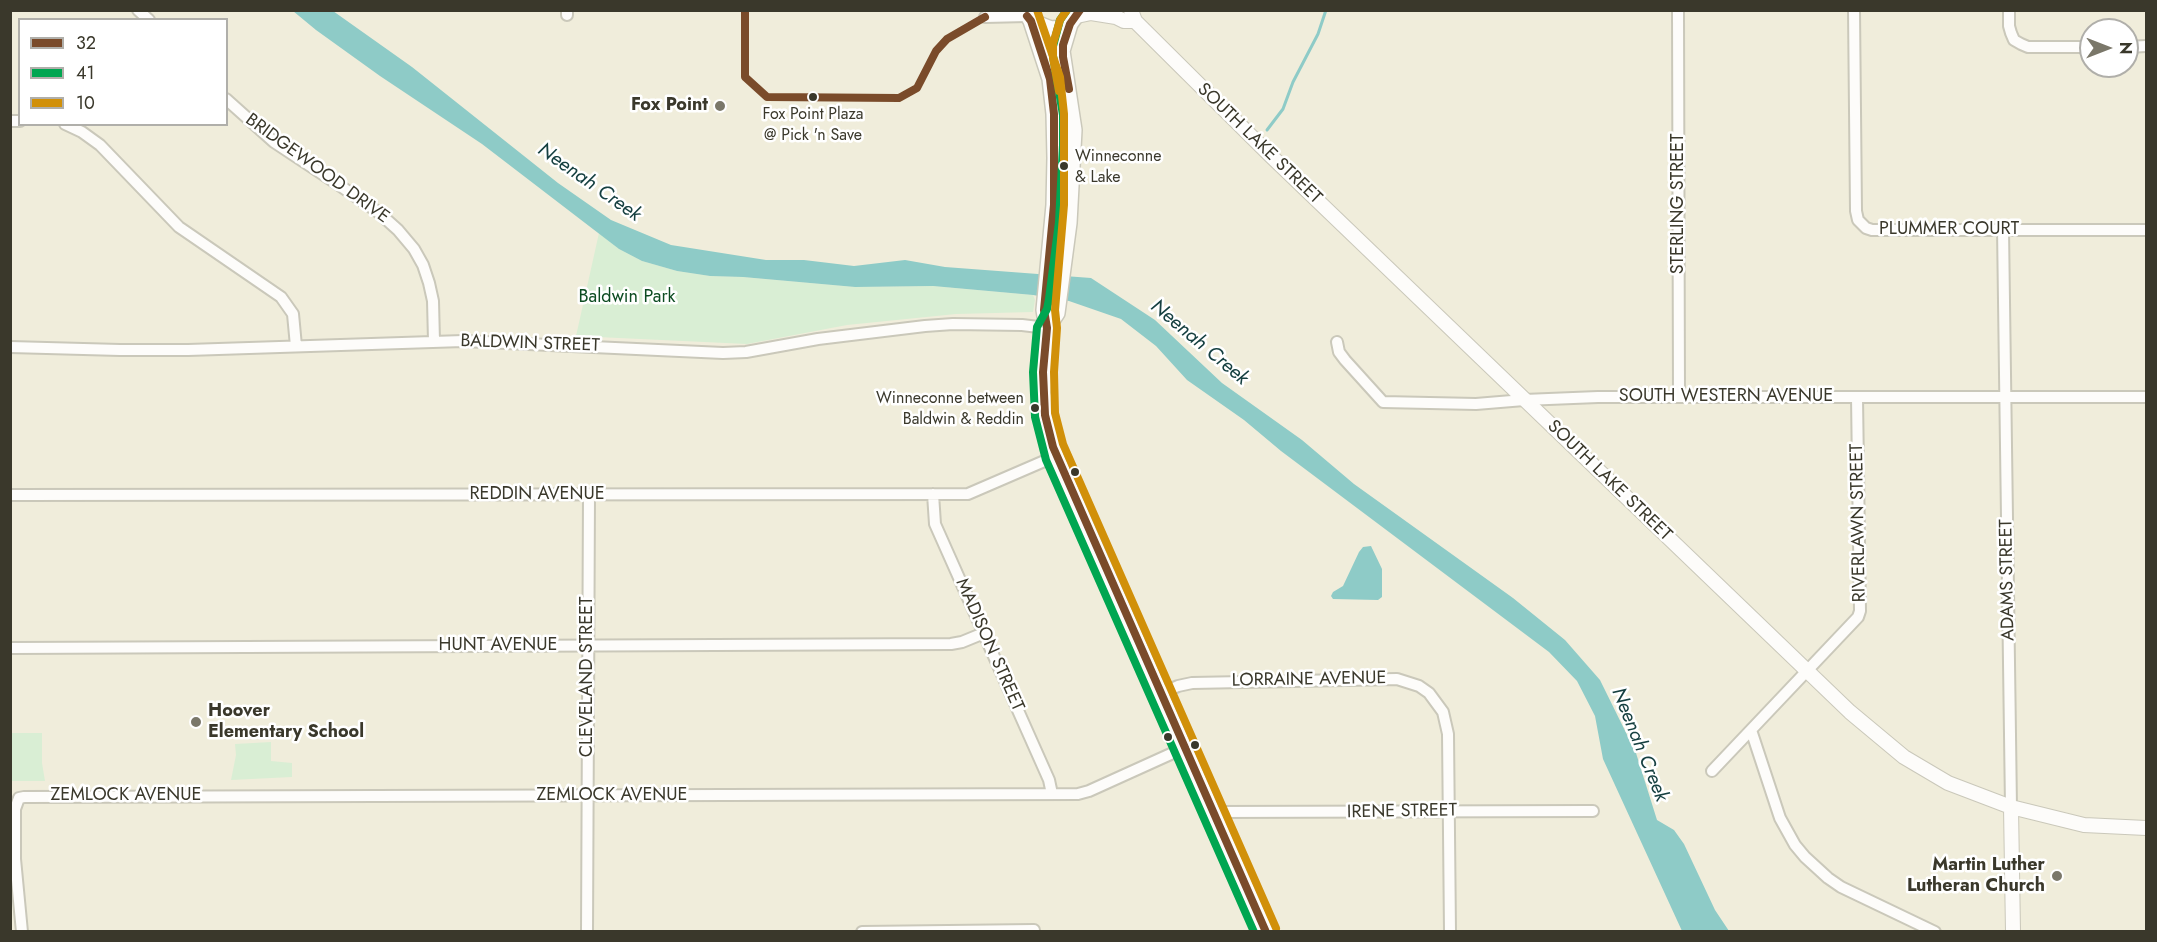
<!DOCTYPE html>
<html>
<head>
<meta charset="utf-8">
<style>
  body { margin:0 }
  #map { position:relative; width:2157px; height:942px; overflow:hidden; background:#f0eddb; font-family:Jost,sans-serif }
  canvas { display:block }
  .frame { position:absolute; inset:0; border:12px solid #3a382b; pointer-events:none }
  .legend { position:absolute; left:18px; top:18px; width:210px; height:108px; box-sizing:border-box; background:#fff; border:2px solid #b0afaa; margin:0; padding:8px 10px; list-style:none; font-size:18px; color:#3a382b }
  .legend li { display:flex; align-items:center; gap:12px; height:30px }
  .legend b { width:30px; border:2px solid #b0afaa }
  .north { position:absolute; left:2079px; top:18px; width:60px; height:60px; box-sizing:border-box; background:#fff; border:2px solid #b0afaa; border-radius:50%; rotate:90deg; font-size:16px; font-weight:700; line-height:24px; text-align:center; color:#3a382b }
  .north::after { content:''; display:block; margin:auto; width:21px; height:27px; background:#7a7769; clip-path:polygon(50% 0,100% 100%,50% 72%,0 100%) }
</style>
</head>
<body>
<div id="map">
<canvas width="2157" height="942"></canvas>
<div class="frame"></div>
<ul class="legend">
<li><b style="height:8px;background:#7a4b2a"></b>32</li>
<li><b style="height:8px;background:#00a651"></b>41</li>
<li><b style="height:8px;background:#d19009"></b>10</li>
</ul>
<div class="north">N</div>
</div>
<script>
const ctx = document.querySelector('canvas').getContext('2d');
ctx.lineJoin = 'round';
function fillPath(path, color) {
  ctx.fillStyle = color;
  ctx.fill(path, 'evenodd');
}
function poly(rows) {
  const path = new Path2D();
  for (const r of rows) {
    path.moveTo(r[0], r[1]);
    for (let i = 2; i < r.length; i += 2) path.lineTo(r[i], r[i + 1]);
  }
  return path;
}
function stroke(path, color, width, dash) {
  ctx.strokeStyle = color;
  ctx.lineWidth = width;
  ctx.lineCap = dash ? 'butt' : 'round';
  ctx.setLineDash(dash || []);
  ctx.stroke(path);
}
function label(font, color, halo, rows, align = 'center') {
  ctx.font = font + ' Jost,sans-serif';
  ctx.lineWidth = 5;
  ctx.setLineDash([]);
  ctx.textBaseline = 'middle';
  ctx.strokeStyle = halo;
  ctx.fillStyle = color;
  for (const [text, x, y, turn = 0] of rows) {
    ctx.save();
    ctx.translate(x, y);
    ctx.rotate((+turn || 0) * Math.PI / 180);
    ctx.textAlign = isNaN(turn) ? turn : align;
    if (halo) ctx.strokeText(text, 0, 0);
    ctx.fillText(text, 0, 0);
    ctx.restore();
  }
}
fillPath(poly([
  [599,233,619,249,642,261,677,271,710,276,743,277,855,287,933,286,1033,295,1035,300,1033,312,956,314,847,325,747,344,576,336],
  [10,733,42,733,42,763,45,781,11,781],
  [271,742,271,761,292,763,292,777,231,780,236,755,235,744]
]), '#d9eed4');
fillPath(poly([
  [293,11,333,11,412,67,558,183,611,220,671,245,766,260,804,260,854,266,905,260,945,267,1091,278,1155,320,1222,383,1302,440,1354,484,1513,598,1565,640,1600,680,1636,753,1657,820,1674,830,1684,844,1715,910,1729,931,1682,931,1603,759,1595,716,1577,681,1549,652,1281,451,1244,420,1187,380,1156,346,1121,319,1069,301,1033,295,933,286,855,287,743,277,710,276,677,271,642,261,619,249,482,144,380,76,316,30],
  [1371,546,1382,569,1382,597,1378,600,1333,599,1331,596,1333,592,1343,586,1359,552,1363,547]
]), '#8ecbc7');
stroke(poly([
  [1267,130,1283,109,1293,82,1318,34,1326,10]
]), '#8ecbc7', 3);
const street = poly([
  [138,10,149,20],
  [567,10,567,15],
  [1678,10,1679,397],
  [1854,10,1856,211,1858,220,1866,228,1872,230,2146,230],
  [2009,10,2009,26,2011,33,2014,40,2021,44,2028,47,2091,47],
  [985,17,1027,16],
  [2127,47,2146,46],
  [226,99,274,142,339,185,378,212,398,230,414,249,423,265,429,283,433,301,434,341],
  [10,121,20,121],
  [65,124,82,132,100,145,179,227,281,297,293,314,296,346],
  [2003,229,2011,807],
  [1337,342,1339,352,1345,360,1383,402,1476,404,1524,400,1598,397,2146,397],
  [10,347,120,350,188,350,463,341,723,353,746,352,818,339,925,326,953,324,1022,325,1047,328],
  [933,494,935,524,1049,780,1052,794],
  [10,495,968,494,1056,456],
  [10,648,951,644,962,642,984,633],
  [1160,694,1178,686,1192,683,1397,679,1419,686,1429,693,1443,712,1448,734,1450,932],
  [1751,730,1780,818,1795,845,1805,857,1828,878,1841,887,1935,932],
  [1712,771,1858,617,1860,611,1857,397],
  [1212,812,1593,811],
  [22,932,15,859,15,809,19,798,24,797,1078,794,1089,791,1184,748],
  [587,932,589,495],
  [862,932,1034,930,1034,932]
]);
const secondary = poly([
  [1131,10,1135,21,1270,155,1850,712,1904,757,1948,783,2011,807,2084,825,2146,828],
  [1077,16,1091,13,1116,17,1124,21,1135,21],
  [2011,807,2013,932]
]);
const primary = poly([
  [1025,10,1031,21,1051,29,1061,28,1070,24,1080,10],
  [1031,21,1050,79,1054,114,1055,158,1054,205,1044,310,1047,328,1043,393,1050,436,1056,456,1089,532,1266,932],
  [1047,328,1057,313,1069,223,1074,130,1062,51,1070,24]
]);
stroke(street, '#cac8ba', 14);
stroke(secondary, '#cac8ba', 16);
stroke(primary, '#cac8ba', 18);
stroke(street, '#fdfcfa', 10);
stroke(secondary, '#fdfcfa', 14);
stroke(primary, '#fdfcfa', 15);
stroke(poly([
  [745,10,745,77,767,97,899,98,917,88,936,51,947,39,985,17],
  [1027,16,1031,21,1050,79,1054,114,1054,205,1044,310,1047,328,1043,372,1045,415,1053,447,1266,932],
  [1069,89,1063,57,1063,45,1070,24,1080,10]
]), '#7a4b2a', 8);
stroke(poly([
  [1067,10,1060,20,1052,50,1063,115,1063,145,1059,222,1049,299,1047,309,1037,327,1033,372,1035,417,1046,460,1254,932]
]), '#00a651', 8);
stroke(poly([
  [1037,10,1060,77,1064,114,1064,205,1055,310,1057,328,1054,372,1055,413,1063,444,1276,928],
  [1059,91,1053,58,1053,44,1060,20,1067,10]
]), '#d19009', 8);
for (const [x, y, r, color] of [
  [813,97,5,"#3a382b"],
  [720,106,6,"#7a7769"],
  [1064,166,5,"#3a382b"],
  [1035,408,5,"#3a382b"],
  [1075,472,5,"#3a382b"],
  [196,722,6,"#7a7769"],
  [1168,737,5,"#3a382b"],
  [1195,745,5,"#3a382b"],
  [2057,876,6,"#7a7769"]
]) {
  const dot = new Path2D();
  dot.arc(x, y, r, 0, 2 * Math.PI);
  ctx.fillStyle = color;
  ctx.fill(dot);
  stroke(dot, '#fff', 2);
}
label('16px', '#3a382b', '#fff', [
  ["Fox Point Plaza",813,115],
  ["@ Pick 'n Save",813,136],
  ["Winneconne",1075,157,"left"],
  ["& Lake",1075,178,"left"],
  ["Winneconne between",1024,399,"right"],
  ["Baldwin & Reddin",1024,420,"right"]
]);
label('bold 18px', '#3a382b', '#fff', [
  ["Fox Point",708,106],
  ["Hoover",208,712,"left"],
  ["Elementary School",208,733,"left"],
  ["Martin Luther",2045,866],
  ["Lutheran Church",2045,887]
], 'right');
label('18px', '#3a382b', '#fff', [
  ["SOUTH LAKE STREET",1259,144,44],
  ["BRIDGEWOOD DRIVE",317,169,36],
  ["STERLING STREET",1679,204,-90],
  ["PLUMMER COURT",1949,230],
  ["BALDWIN STREET",530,344,2],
  ["SOUTH WESTERN AVENUE",1726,397],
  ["SOUTH LAKE STREET",1609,481,44],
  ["REDDIN AVENUE",537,495],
  ["RIVERLAWN STREET",1859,523,-91],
  ["ADAMS STREET",2008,580,-91],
  ["MADISON STREET",989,645,66],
  ["HUNT AVENUE",498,646],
  ["CLEVELAND STREET",588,677,-90],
  ["LORRAINE AVENUE",1309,680,-1],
  ["ZEMLOCK AVENUE",126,796],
  ["ZEMLOCK AVENUE",612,796],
  ["IRENE STREET",1402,812,-1]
]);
label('18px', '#0d4c22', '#fff', [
  ["Baldwin Park",627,298]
]);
label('italic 20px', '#164041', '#fff', [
  ["Neenah Creek",589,183,35],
  ["Neenah Creek",1199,343,40],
  ["Neenah Creek",1639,745,68]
]);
</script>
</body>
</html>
